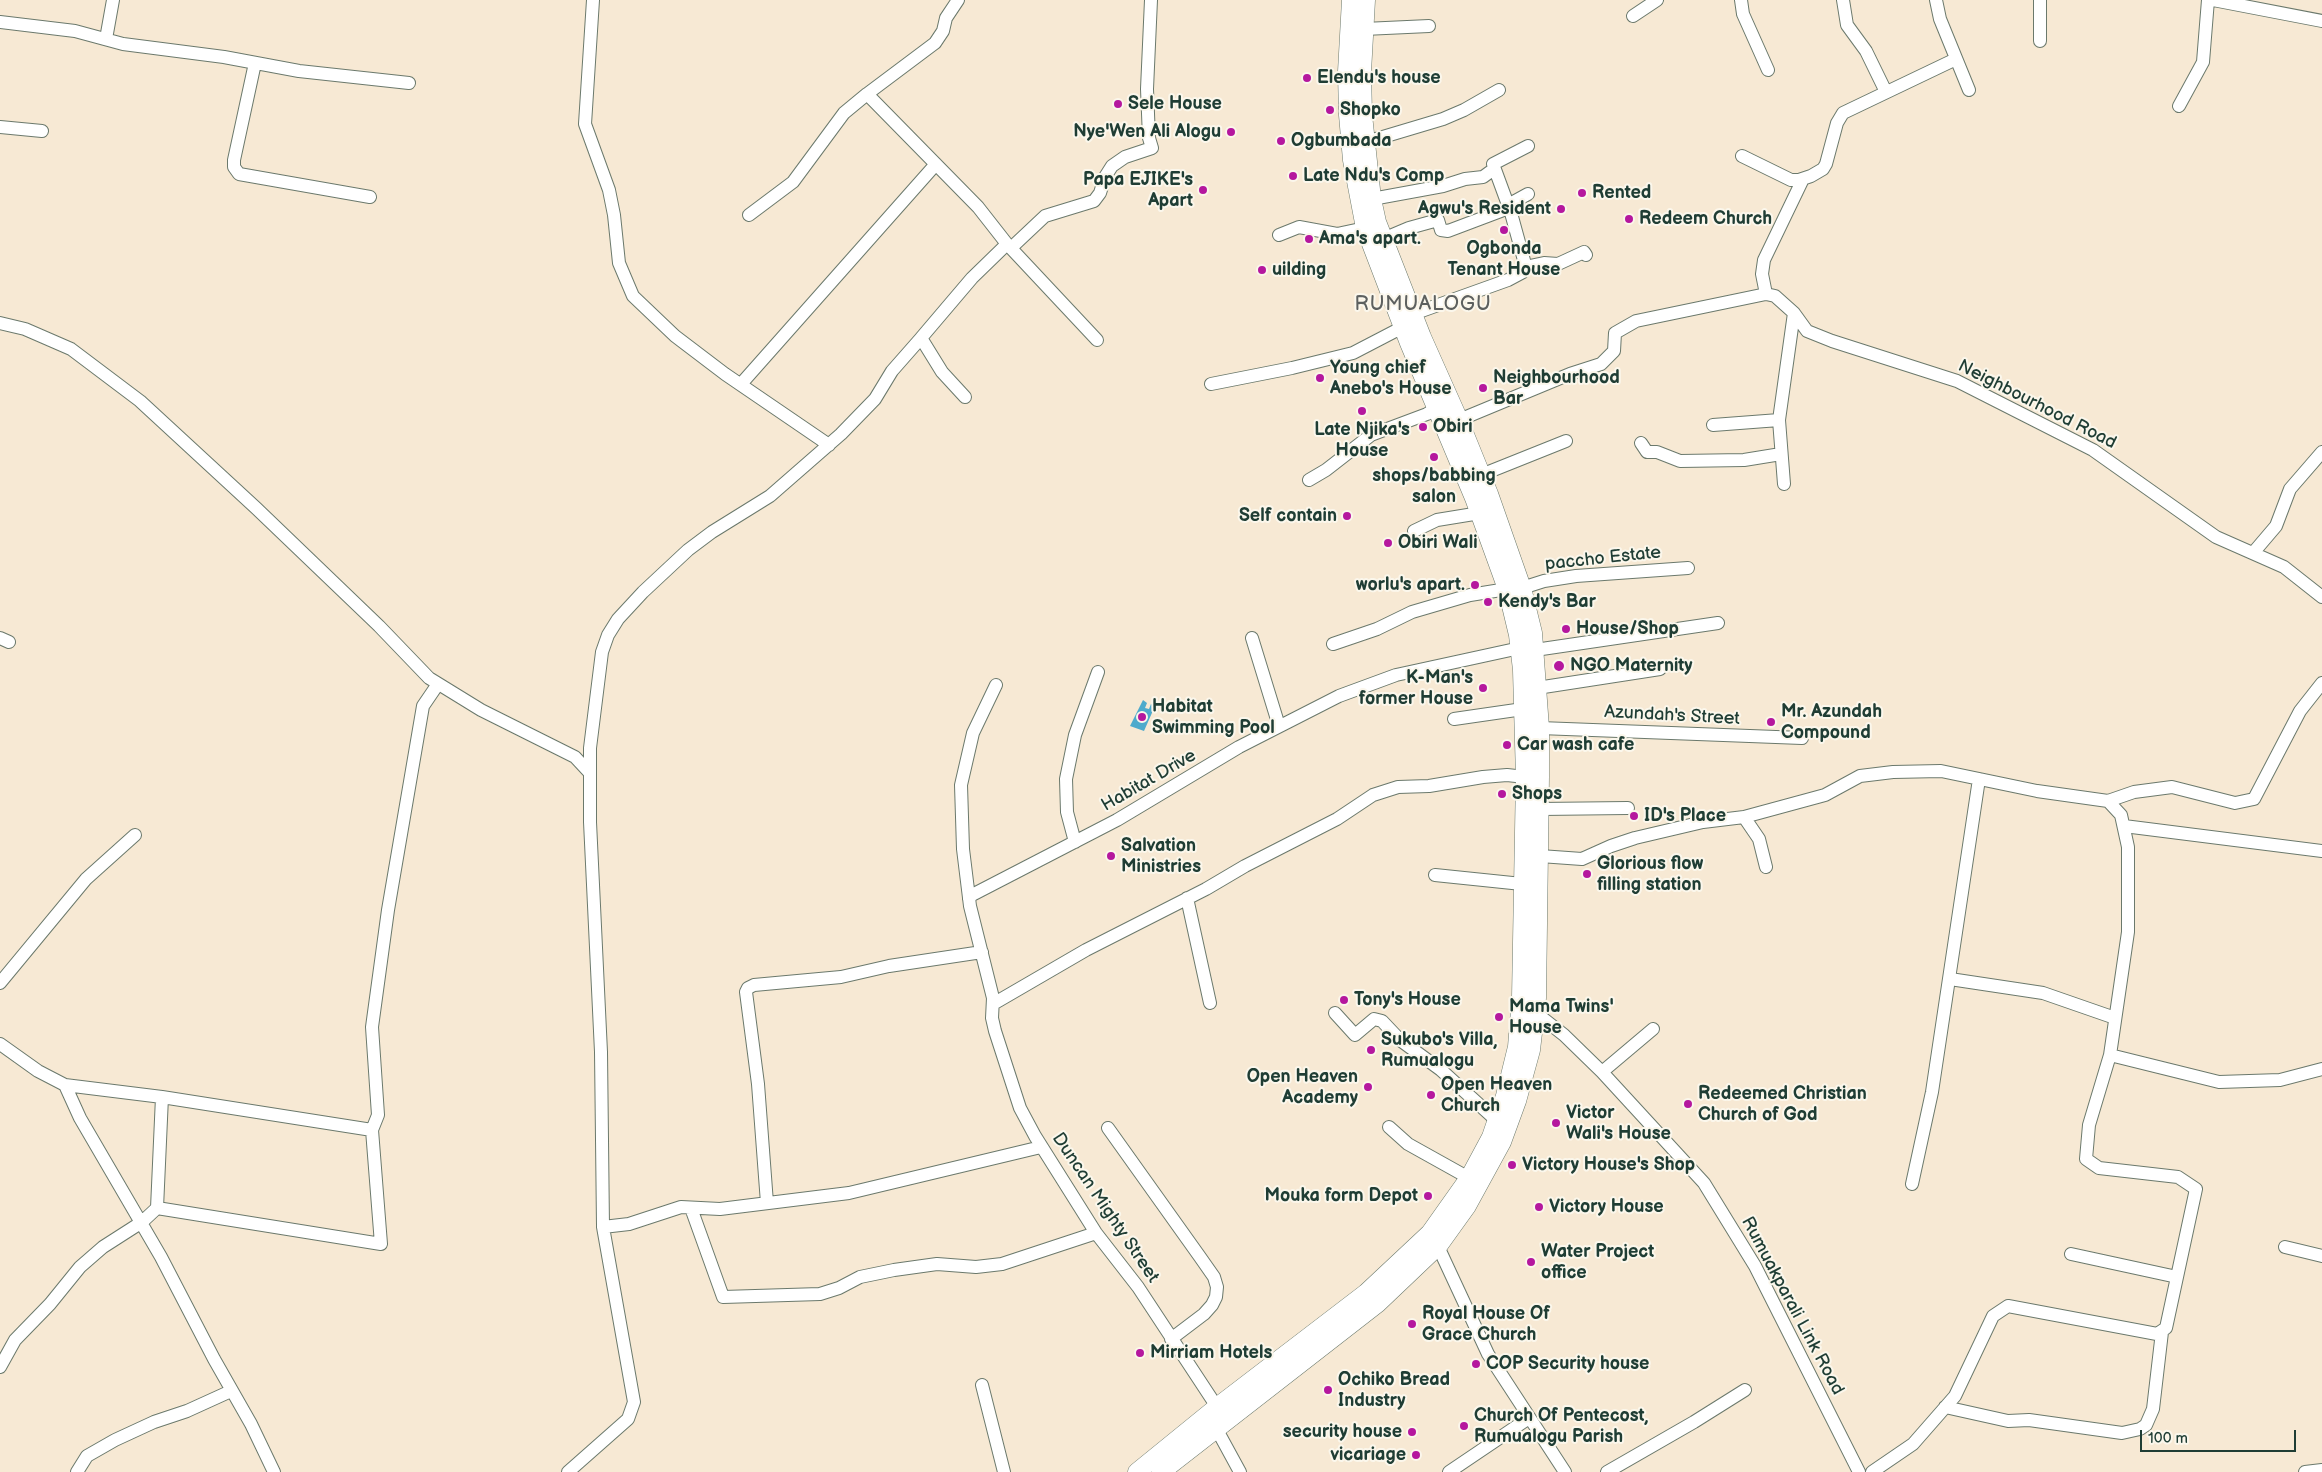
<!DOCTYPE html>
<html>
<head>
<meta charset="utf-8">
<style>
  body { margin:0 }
  #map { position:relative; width:2322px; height:1472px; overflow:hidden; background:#f7e9d4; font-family:"Balsamiq Sans",sans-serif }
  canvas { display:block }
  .scale { position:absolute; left:2140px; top:1430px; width:156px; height:22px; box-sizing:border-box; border:2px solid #1f3d34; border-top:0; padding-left:6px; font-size:15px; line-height:18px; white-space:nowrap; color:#1f3d34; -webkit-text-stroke:4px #fbf7ec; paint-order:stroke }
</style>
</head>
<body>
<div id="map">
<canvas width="2322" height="1472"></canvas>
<div class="scale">100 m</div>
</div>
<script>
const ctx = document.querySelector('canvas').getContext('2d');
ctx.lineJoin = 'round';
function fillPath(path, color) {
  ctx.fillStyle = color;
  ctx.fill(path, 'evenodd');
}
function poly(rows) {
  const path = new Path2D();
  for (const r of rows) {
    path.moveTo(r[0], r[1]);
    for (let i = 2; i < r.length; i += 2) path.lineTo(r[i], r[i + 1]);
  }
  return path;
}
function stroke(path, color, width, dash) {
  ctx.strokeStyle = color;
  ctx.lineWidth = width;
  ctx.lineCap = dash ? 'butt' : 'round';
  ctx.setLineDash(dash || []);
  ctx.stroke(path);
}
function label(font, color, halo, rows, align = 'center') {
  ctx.font = font + ' "Balsamiq Sans",sans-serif';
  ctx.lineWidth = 4;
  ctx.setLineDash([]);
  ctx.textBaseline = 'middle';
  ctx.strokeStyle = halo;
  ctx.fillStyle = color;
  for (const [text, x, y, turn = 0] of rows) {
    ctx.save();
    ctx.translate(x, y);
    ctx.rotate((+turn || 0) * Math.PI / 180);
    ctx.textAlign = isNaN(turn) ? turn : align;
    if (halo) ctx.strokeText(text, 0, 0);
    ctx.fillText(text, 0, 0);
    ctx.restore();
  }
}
fillPath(poly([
  [1143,700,1147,703,1145,708,1149,709,1151,704,1155,706,1144,731,1130,726]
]), '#4daacc');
const minor = poly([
  [593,0,585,124,609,190,614,215,619,263,633,296,675,336,725,374,829,445],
  [1741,0,1743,14,1768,70],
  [1843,0,1847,25,1866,51,1886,92],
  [1936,0,1940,19,1969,90],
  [2213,0,2322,21],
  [1633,16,1657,0],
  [0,22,75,31,123,44,224,57,299,71,409,83],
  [1364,29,1429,26],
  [106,39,113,0],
  [2040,41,2040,0],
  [255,63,234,160,234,167,239,174,370,197],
  [867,94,935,43,943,31,946,18,958,0],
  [2179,106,2203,62,2208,0],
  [0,127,42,131],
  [1366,142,1443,119,1464,110,1499,90],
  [1742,156,1791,180,1799,180,1811,176,1823,169,1826,164,1837,123,1843,113,1956,59],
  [1372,199,1443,186,1465,179,1483,177,1494,169],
  [1508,205,1528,194],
  [749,215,793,182,844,113,867,94,978,207,1007,244,972,278,921,338],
  [1279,235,1299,227,1337,234,1365,228],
  [1383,239,1409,228,1438,220,1441,230,1448,231,1509,208],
  [1007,244,1097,340],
  [1011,248,1045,216,1094,201,1100,193,1105,177,1112,166,1125,157,1152,148,1149,138,1147,89,1151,0],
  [1525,267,1544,263,1558,264,1584,252,1586,255],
  [1766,294,1762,274,1764,260,1803,179],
  [1413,314,1508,280,1523,272,1525,264,1511,213,1493,164,1528,146],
  [0,323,25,329,71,349,140,401,256,508,379,626,429,678,481,710,575,757,588,771],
  [741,384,936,164],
  [1211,384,1292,368,1353,353,1403,327],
  [1459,420,1570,374,1601,364,1614,351,1615,333,1636,321,1766,294,1775,296,1794,313,1807,331,1832,341,1957,381,2093,450,2216,537,2284,567,2322,597],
  [1713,425,1779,420],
  [1641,443,1647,452,1657,452,1680,461,1744,460,1781,454],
  [1481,475,1566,441],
  [1309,480,1326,470,1371,435,1427,414,1437,408],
  [1784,484,1779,420,1794,313],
  [1414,531,1437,520,1480,513],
  [2253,553,2276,526,2290,489,2322,452],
  [1522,588,1544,581,1576,576,1688,568],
  [0,638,9,642],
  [1252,638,1279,726],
  [1333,644,1377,629,1412,612,1470,595,1507,589],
  [1535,650,1718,623],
  [996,685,973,733,961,785,963,849,970,906,993,998,992,1018,995,1031,1020,1108,1035,1136,1096,1233,1138,1287,1217,1407],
  [1537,688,1660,669],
  [1454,719,1523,709],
  [1540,728,1802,738],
  [2108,801,2134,792,2172,787,2235,803,2254,799,2300,711,2322,683],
  [1540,809,1628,808],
  [1744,817,1825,795,1860,776,1893,772,1941,771,2037,791,2108,801,2121,815,2128,847,2128,932,2110,1055,2089,1125,2086,1159,2099,1168,2178,1177,2196,1189,2166,1328,2157,1334,2008,1306,1993,1316,1955,1396,1913,1444,1872,1472],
  [2124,826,2322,851],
  [1075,842,1067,812,1066,779,1075,735,1098,672],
  [1540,856,1582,859,1611,846,1635,838,1703,822,1744,817,1759,839,1766,867],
  [1435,875,1522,884],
  [1187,898,1210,1003],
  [969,899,972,895,1117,820,1239,747,1339,696,1396,675,1520,648],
  [1950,979,2043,993,2115,1018],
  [0,983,86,879,135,835],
  [993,1004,1086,950,1206,889,1245,866,1337,819,1373,795,1398,787,1429,786,1483,777,1507,775,1525,777],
  [1335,1013,1355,1035,1374,1019,1382,1021,1400,1040,1441,1070,1496,1120],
  [1536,1013,1564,1035,1602,1072,1704,1183,1755,1266,1859,1472],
  [0,1044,38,1071,65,1085,80,1118,161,1257,214,1359,251,1424,274,1472],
  [2110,1055,2219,1082,2280,1080,2322,1069],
  [1602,1072,1653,1029],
  [65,1085,162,1097,372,1130,378,1115,372,1027,388,910,423,706,438,684],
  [1389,1127,1408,1144,1469,1178],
  [1108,1128,1200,1257,1214,1277,1217,1287,1216,1297,1212,1305,1204,1314,1171,1339],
  [1912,1184,1932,1092,1979,779],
  [767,1203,758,1084,746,992,748,988,754,985,841,977,889,966,982,952],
  [157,1208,381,1244,372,1130],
  [691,1208,723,1297,820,1294,839,1288,860,1277,894,1270,937,1264,976,1267,1002,1264,1096,1233],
  [603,1227,629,1224,681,1207,720,1209,849,1193,1041,1147],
  [1435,1240,1488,1354,1565,1472],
  [2285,1247,2322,1256],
  [2071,1254,2177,1277],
  [0,1367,15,1340,50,1304,80,1267,103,1247,142,1222,157,1208,162,1097],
  [982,1385,1004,1472],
  [1945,1407,2008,1421,2029,1420,2122,1433,2140,1429,2146,1425,2153,1409,2162,1332],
  [1216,1428,1240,1472],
  [77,1472,87,1456,115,1440,154,1422,187,1411,231,1391],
  [568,1472,628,1419,634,1402,603,1227,601,1052,590,822,590,748,602,652,608,635,618,619,643,592,688,550,712,532,770,496,841,434,875,399,892,371,921,338,942,372,965,397],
  [1449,1472,1529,1418],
  [1607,1472,1694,1422,1745,1390],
  [2305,1472,2322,1470]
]);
const secondary = poly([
  [1137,1472,1217,1407,1366,1293,1430,1233,1469,1178,1491,1137,1505,1096,1517,1047,1521,998,1525,777,1522,670,1518,635,1507,589,1474,498,1409,343,1365,228,1352,160,1348,115,1347,72,1351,0],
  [1161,1472,1377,1304,1439,1245,1467,1206,1502,1142,1517,1101,1531,1050,1537,998,1540,776,1540,728,1533,633,1522,588,1489,494,1459,420,1422,337,1377,222,1372,199,1363,115,1362,72,1366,0]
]);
stroke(minor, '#6b796c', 14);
stroke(secondary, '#6b796c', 19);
stroke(minor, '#fff', 12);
stroke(secondary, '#fff', 18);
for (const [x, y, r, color] of [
  [1307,78,5,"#b5179e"],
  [1118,104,5,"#b5179e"],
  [1330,110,5,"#b5179e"],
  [1231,132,5,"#b5179e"],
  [1281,141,5,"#b5179e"],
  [1293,176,5,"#b5179e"],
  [1203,190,5,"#b5179e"],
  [1582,193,5,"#b5179e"],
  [1561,209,5,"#b5179e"],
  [1629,219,5,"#b5179e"],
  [1504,230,5,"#b5179e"],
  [1309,239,5,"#b5179e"],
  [1262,270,5,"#b5179e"],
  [1320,378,5,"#b5179e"],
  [1483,388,5,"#b5179e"],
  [1362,411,5,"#b5179e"],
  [1423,427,5,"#b5179e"],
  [1434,457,5,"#b5179e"],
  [1347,516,5,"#b5179e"],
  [1388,543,5,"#b5179e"],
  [1475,585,5,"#b5179e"],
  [1488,602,5,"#b5179e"],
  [1566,629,5,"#b5179e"],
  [1559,666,6,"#b5179e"],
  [1483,688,5,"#b5179e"],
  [1142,717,5,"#b5179e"],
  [1771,722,5,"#b5179e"],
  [1507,745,5,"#b5179e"],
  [1502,794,5,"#b5179e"],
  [1634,816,5,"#b5179e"],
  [1111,856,5,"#b5179e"],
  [1587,874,5,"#b5179e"],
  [1344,1000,5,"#b5179e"],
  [1499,1017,5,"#b5179e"],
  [1371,1050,5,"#b5179e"],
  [1368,1087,5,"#b5179e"],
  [1431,1095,5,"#b5179e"],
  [1688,1104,5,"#b5179e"],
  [1556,1123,5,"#b5179e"],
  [1512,1165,5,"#b5179e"],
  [1428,1196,5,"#b5179e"],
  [1539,1207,5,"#b5179e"],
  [1531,1262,5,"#b5179e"],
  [1412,1324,5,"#b5179e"],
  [1140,1353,5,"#b5179e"],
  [1476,1364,5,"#b5179e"],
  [1328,1390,5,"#b5179e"],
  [1464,1426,5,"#b5179e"],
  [1412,1432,5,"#b5179e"],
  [1416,1455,5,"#b5179e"]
]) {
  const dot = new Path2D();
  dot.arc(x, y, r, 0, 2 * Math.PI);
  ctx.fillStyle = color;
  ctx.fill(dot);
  stroke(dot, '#fbf7ec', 2);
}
label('bold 18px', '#1f3d34', '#fbf7ec', [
  ["Elendu's house",1317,78],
  ["Sele House",1128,104],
  ["Shopko",1340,110],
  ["Nye'Wen Ali Alogu",1221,132,"right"],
  ["Ogbumbada",1291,141],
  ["Late Ndu's Comp",1303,176],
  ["Papa EJIKE's",1193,180,"right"],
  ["Apart",1193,201,"right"],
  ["Rented",1592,193],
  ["Agwu's Resident",1551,209,"right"],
  ["Redeem Church",1639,219],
  ["Ama's apart.",1319,239],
  ["Ogbonda",1504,249,"center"],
  ["Tenant House",1504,270,"center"],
  ["uilding",1272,270],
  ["Young chief",1330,368],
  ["Anebo's House",1330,389],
  ["Neighbourhood",1493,378],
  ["Bar",1493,399],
  ["Obiri",1433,427],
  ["Late Njika's",1362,430,"center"],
  ["House",1362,451,"center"],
  ["shops/babbing",1434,476,"center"],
  ["salon",1434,497,"center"],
  ["Self contain",1337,516,"right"],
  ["Obiri Wali",1398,543],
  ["worlu's apart.",1465,585,"right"],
  ["Kendy's Bar",1498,602],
  ["House/Shop",1576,629],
  ["NGO Maternity",1570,666],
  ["K-Man's",1473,678,"right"],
  ["former House",1473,699,"right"],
  ["Habitat",1152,707],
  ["Swimming Pool",1152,728],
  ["Mr. Azundah",1781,712],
  ["Compound",1781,733],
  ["Car wash cafe",1517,745],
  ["Shops",1512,794],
  ["ID's Place",1644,816],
  ["Salvation",1121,846],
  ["Ministries",1121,867],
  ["Glorious flow",1597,864],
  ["filling station",1597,885],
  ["Tony's House",1354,1000],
  ["Mama Twins'",1509,1007],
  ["House",1509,1028],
  ["Sukubo's Villa,",1381,1040],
  ["Rumualogu",1381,1061],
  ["Open Heaven",1358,1077,"right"],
  ["Academy",1358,1098,"right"],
  ["Open Heaven",1441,1085],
  ["Church",1441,1106],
  ["Redeemed Christian",1698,1094],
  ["Church of God",1698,1115],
  ["Victor",1566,1113],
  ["Wali's House",1566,1134],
  ["Victory House's Shop",1522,1165],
  ["Mouka form Depot",1418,1196,"right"],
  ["Victory House",1549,1207],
  ["Water Project",1541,1252],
  ["office",1541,1273],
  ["Royal House Of",1422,1314],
  ["Grace Church",1422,1335],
  ["Mirriam Hotels",1150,1353],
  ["COP Security house",1486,1364],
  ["Ochiko Bread",1338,1380],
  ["Industry",1338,1401],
  ["Church Of Pentecost,",1474,1416],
  ["Rumualogu Parish",1474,1437],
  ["security house",1402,1432,"right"],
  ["vicariage",1406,1455,"right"]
], 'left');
label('18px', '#1f3d34', '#fbf7ec', [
  ["Neighbourhood Road",2037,405,27],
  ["paccho Estate",1603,559,-6],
  ["Azundah's Street",1672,716,3],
  ["Habitat Drive",1149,781,-30],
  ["Duncan Mighty Street",1105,1208,56],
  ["Rumuakparali Link Road",1792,1306,62]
]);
ctx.letterSpacing = '1px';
label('20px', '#5d605f', '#fbf7ec', [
  ["RUMUALOGU",1423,305]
]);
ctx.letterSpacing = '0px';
</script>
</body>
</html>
